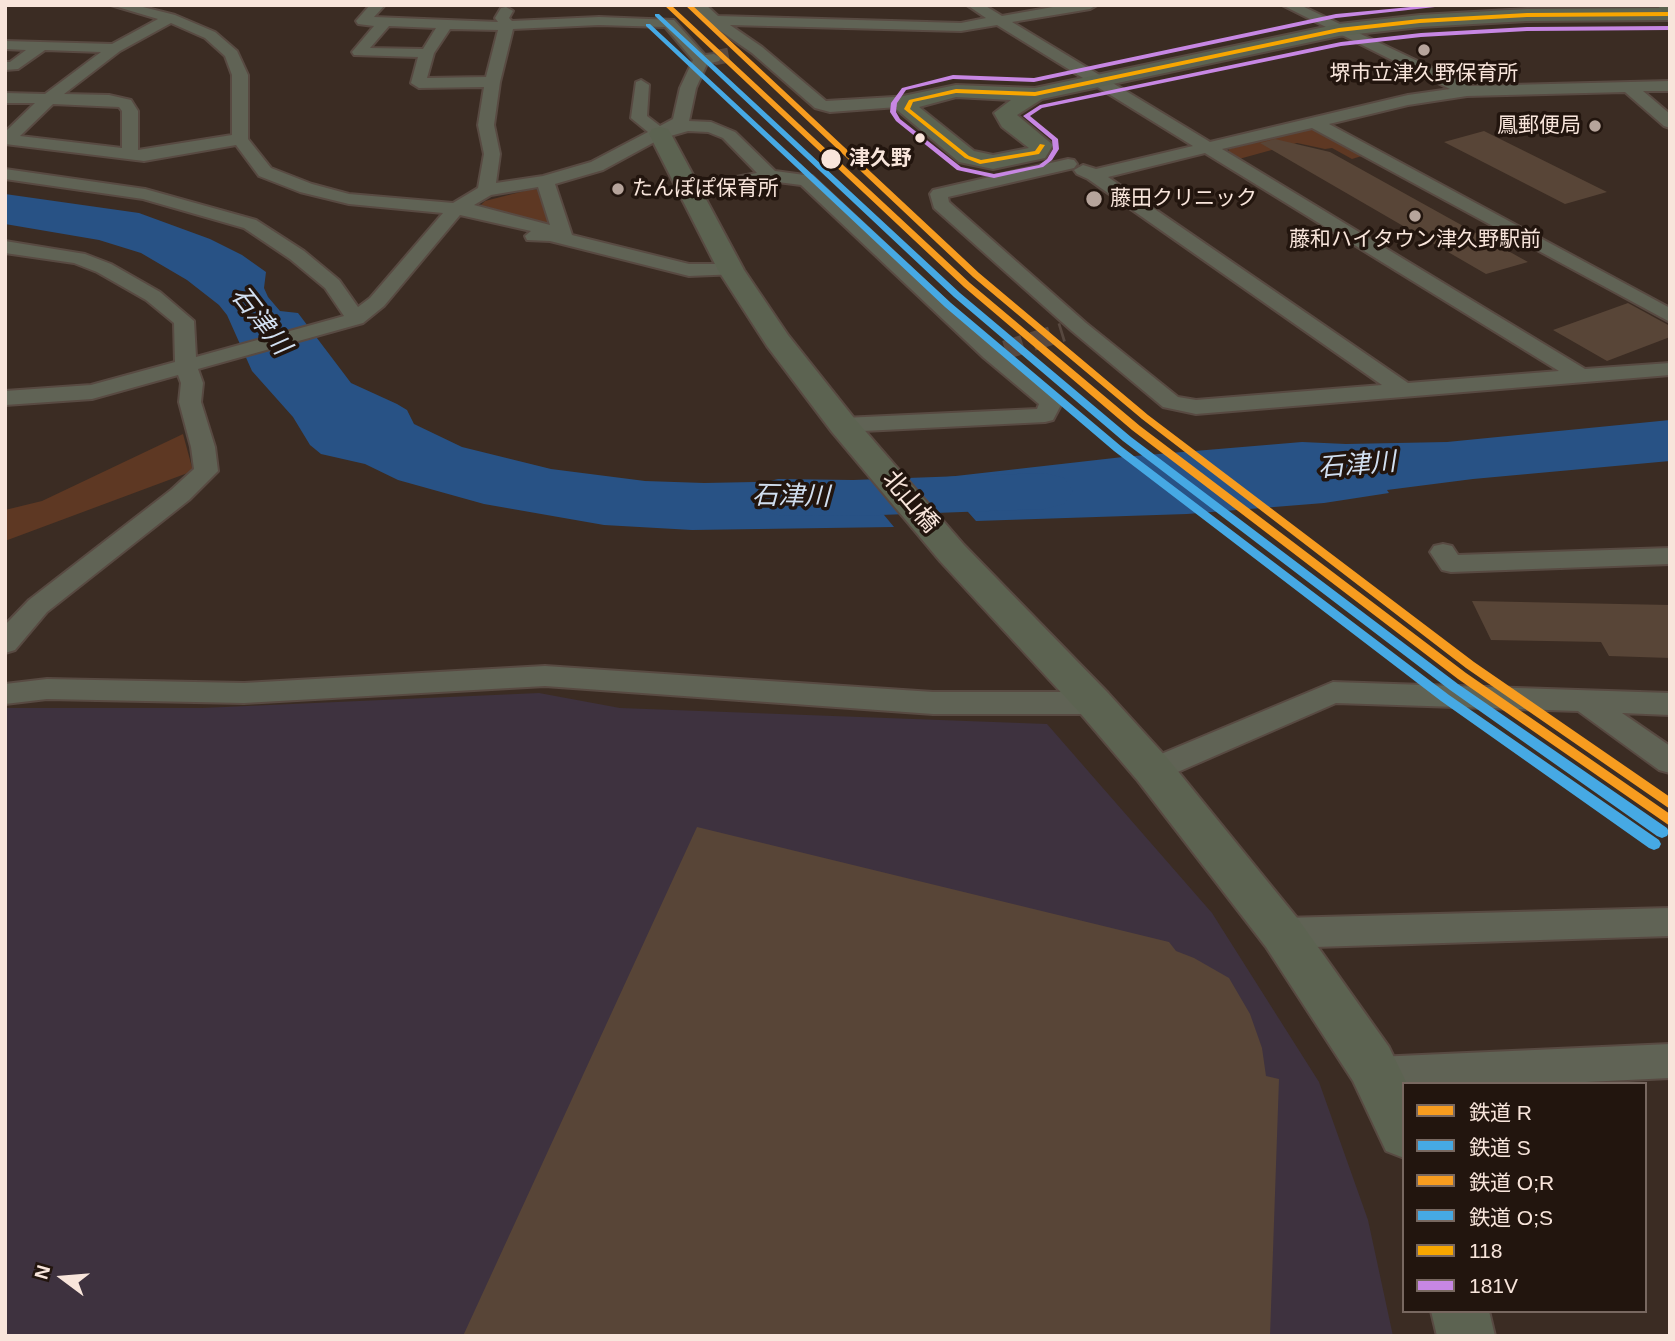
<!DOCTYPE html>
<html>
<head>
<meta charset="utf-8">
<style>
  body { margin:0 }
  #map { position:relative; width:1675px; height:1341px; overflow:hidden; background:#3b2c23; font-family:Arial,"Noto Sans JP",sans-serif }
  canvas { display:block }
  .frame { position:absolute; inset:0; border:7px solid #f8e5db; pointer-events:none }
  .legend { position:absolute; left:1402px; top:1082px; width:245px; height:231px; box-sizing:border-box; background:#22150e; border:2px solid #786860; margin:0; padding:9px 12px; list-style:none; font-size:21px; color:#f8e5db }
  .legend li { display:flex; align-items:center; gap:14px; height:35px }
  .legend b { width:35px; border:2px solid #786860 }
  .north { position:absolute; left:28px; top:1243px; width:70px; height:70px; -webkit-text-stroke:5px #22150e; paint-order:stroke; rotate:286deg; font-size:19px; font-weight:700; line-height:28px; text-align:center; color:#f8e5db }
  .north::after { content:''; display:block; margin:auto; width:24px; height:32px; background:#f8e5db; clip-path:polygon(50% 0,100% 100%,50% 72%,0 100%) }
</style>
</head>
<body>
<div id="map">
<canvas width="1675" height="1341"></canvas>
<div class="frame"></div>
<ul class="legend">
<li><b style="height:9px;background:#f79c1f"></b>鉄道 R</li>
<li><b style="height:9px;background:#46a9e4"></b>鉄道 S</li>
<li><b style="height:9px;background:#f79c1f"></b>鉄道 O;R</li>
<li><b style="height:9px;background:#46a9e4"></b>鉄道 O;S</li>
<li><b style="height:9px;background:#f7a600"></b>118</li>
<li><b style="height:9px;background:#c787e3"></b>181V</li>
</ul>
<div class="north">N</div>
</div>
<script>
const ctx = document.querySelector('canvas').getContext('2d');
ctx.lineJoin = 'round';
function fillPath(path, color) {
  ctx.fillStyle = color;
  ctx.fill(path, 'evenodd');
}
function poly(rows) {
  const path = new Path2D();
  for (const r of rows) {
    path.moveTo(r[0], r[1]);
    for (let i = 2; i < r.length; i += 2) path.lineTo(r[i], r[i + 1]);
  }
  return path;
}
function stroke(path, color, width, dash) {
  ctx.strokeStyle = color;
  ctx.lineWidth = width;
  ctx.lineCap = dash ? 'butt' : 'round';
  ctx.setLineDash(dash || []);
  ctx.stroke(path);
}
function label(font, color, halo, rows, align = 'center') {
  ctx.font = font + ' Arial,"Noto Sans JP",sans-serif';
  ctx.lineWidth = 7;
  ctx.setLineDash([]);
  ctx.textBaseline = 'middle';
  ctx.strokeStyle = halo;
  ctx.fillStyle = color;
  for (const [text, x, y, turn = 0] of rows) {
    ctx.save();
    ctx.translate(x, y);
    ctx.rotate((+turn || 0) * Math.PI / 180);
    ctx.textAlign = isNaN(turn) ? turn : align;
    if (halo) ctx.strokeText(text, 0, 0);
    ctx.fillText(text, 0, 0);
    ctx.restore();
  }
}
fillPath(poly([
  [539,693,620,708,1047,724,1212,913,1319,1082,1368,1220,1393,1336,5,1336,5,708,202,708]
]), '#3e323f');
fillPath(poly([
  [1311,129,1320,130,1365,155,1352,159,1332,148,1325,149,1297,143,1239,159,1229,153,1229,149],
  [532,189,541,190,552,221,547,224,481,205,485,201],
  [183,434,193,471,5,541,5,510,42,501]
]), '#5e3823');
fillPath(poly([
  [5,194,139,213,210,239,242,255,266,272,264,288,268,297,280,311,298,313,351,383,397,404,407,410,414,424,462,447,551,469,645,481,704,483,855,480,894,527,692,530,604,525,484,504,398,480,365,464,321,454,310,445,293,417,252,371,227,315,219,305,187,280,141,253,99,240,5,224],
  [1670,420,1670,461,1473,479,1387,490,1389,493,1324,503,1187,514,976,521,938,478,1123,457,1302,442,1346,444,1447,442]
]), '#285285');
fillPath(poly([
  [1044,473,1064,478,1073,491,1064,504,1044,509,853,516,778,515,758,510,749,497,758,484,778,479,853,480,1044,473]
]), '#285285');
fillPath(poly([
  [1484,131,1607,192,1565,204,1444,142],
  [1275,139,1330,152,1528,262,1486,274,1260,143],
  [1628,303,1670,326,1670,337,1607,361,1553,330],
  [1472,601,1670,605,1670,658,1609,656,1601,642,1491,640],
  [697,827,1169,942,1176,951,1194,958,1229,978,1250,1014,1262,1048,1266,1076,1279,1079,1270,1336,463,1336]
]), '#584537');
stroke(poly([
  [714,58,735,54]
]), '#57483f', 15, [15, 8]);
stroke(poly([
  [1005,350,1063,332]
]), '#57483f', 19, [19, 10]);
const street = poly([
  [111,5,135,5,175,15,215,32,237,51,248,75,248,139,271,168,312,184,349,194,453,203,478,188,484,154,478,125,484,87,419,88,411,83,418,57,354,55,352,52,374,26,358,24,356,21,370,5,385,5,374,17,498,22,495,18,501,8,506,7,513,11,509,18,512,21,599,17,674,20,705,55,714,54,721,58,719,61,707,64,696,88,689,121,711,122,735,132,775,171,812,176,998,350,1062,403,1053,420,1045,422,843,432,835,430,832,425,835,420,843,418,1037,409,1039,404,984,358,801,185,770,181,690,196,684,195,681,191,684,187,757,173,723,138,708,132,688,131,660,139,603,170,555,184,572,235,689,264,731,264,738,266,741,270,738,274,689,276,550,241,527,240,525,236,531,231,460,215,384,306,363,323,198,369,203,383,201,402,215,447,218,471,189,500,47,612,15,650,5,653,5,625,29,600,171,490,194,469,191,447,179,402,181,383,178,375,92,399,5,405,5,391,91,385,175,362,174,323,146,300,97,272,74,263,5,253,5,241,85,254,111,264,160,292,194,321,196,357,344,316,325,288,290,259,244,228,143,199,5,179,5,169,145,189,256,220,304,251,339,280,358,307,370,298,443,213,349,204,300,192,259,176,236,145,144,161,5,144,5,132,35,103,5,103,5,93,45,94,101,52,45,50,18,69,5,70,5,62,10,62,26,50,5,49,5,41,112,44,158,19,111,5],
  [171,23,205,38,225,56,232,75,232,135,138,150,138,111,131,100,109,95,64,94,120,51,171,23],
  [599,25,665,27,693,60,680,88,673,119,660,126,647,116,649,85,641,80,636,82,631,118,648,132,591,162,543,176,496,183,500,154,494,125,500,82,513,29,599,25],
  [389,26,436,28,423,49,370,48,389,26],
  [450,29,498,30,486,77,427,78,434,53,450,29],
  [53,104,119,107,122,111,122,148,20,136,53,104],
  [538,187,550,225,474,205,491,195,538,187],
  [691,5,706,5,718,16,961,23,986,18,967,5,984,5,1002,16,1064,5,1097,5,1090,9,1012,22,1210,142,1408,95,1450,89,1282,5,1300,5,1470,86,1670,81,1670,91,1643,91,1670,114,1670,128,1664,126,1625,92,1467,96,1408,105,1329,124,1670,308,1670,322,1312,128,1222,149,1585,369,1670,363,1670,375,1196,414,1163,407,1072,331,934,208,930,194,933,190,1068,159,1074,160,1077,164,1074,168,948,197,949,202,1086,323,1178,397,1196,400,1382,385,1088,179,1077,174,1074,170,1083,165,1096,169,1193,146,997,25,961,31,730,25,762,47,826,101,911,96,919,101,911,106,830,112,815,108,752,53,709,23,691,5],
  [1205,153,1559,371,1408,383,1108,177,1205,153],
  [1443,544,1452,546,1458,555,1670,548,1670,564,1451,572,1442,570,1430,552,1434,546,1443,544],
  [545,666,933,692,1094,692,1104,696,1108,703,1104,710,1094,714,933,714,545,686,244,703,47,699,5,704,5,684,47,679,244,683,545,666],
  [1333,682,1670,693,1670,715,1622,713,1670,746,1670,773,1659,770,1578,711,1336,703,1164,778,1153,782,1142,778,1138,770,1142,762,1333,682],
  [1670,908,1670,936,1282,948,1270,943,1265,933,1270,923,1282,918,1670,908],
  [1670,1044,1670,1078,1544,1084,1404,1084,1404,1090,1376,1091,1363,1086,1358,1074,1363,1062,1376,1057,1670,1044]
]);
const secondary = poly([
  [1670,8,1670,20,1527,21,1420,27,1339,36,1042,99,1017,115,1053,145,1045,158,993,169,959,162,896,109,903,96,956,85,1035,88,1339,24,1420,15,1527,9,1670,8],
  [956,97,1011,100,994,113,1002,127,1029,148,993,155,974,151,919,107,956,97],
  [660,127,668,129,671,134,744,270,788,335,854,418,964,545,1108,693,1168,759,1298,919,1389,1047,1407,1084,1404,1084,1404,1158,1386,1151,1353,1081,1266,947,1138,781,1080,713,940,561,832,432,767,346,718,270,649,134,652,129,660,127],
  [1431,1311,1489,1311,1495,1336,1437,1336,1431,1311]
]);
const primary = poly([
  [1657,5,1670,5,1670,14,1663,12,1657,5]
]);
stroke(street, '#584a42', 4);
stroke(secondary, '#584a42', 4);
stroke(primary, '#584a42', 4);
fillPath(street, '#606355');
fillPath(secondary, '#5c6351');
fillPath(primary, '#59624d');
fillPath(poly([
  [1670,12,1670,16,1527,17,1420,23,1339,32,1035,96,956,93,913,102,910,109,969,156,981,160,1035,151,1040,144,1045,145,1039,154,980,164,965,158,904,109,909,100,956,89,1035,92,1339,28,1420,19,1527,13,1670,12]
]), '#f7a600');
fillPath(poly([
  [1432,5,1453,5,1336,18,1034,82,953,79,906,90,897,103,896,112,900,119,961,167,994,174,1039,165,1047,159,1053,149,1052,140,1023,116,1040,105,1341,42,1421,33,1527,27,1670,26,1670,30,1527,31,1421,37,1341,46,1042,108,1030,116,1058,139,1059,149,1052,160,1043,167,994,178,957,170,896,121,890,112,891,103,902,88,953,75,1034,78,1336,14,1432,5]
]), '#c787e3');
fillPath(poly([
  [664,5,671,5,970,283,1140,426,1466,673,1670,814,1670,826,1458,679,1132,430,964,287,664,5]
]), '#f79c1f');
fillPath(poly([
  [655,14,659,14,960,293,1131,437,1458,684,1667,828,1669,832,1667,836,1662,838,1657,836,1450,690,1123,441,954,297,655,16,655,14]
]), '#46a9e4');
fillPath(poly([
  [685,5,692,5,979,273,1148,415,1474,662,1670,797,1670,809,1466,668,1142,419,973,277,685,5]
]), '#f79c1f');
fillPath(poly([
  [646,24,650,24,951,303,1122,447,1449,695,1659,840,1661,844,1659,848,1654,850,1649,848,1441,701,1114,451,945,307,646,26,646,24]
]), '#46a9e4');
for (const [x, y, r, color] of [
  [1424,50,7,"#b6a49b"],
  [1595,126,7,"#b6a49b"],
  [920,138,6,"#f8e5db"],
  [831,159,11,"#f8e5db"],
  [618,189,7,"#b6a49b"],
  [1094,199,9,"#b6a49b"],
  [1415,216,7,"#b6a49b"]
]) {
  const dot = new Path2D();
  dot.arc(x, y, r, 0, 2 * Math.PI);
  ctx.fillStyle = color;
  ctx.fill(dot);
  stroke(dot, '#22150e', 2.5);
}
label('21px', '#f8e5db', '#22150e', [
  ["堺市立津久野保育所",1424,74],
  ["鳳郵便局",1581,126,"right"],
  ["たんぽぽ保育所",632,189,"left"],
  ["藤田クリニック",1110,199,"left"],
  ["藤和ハイタウン津久野駅前",1415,240]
]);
label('bold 21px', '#f8e5db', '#22150e', [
  ["津久野",849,159]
], 'left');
label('24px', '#f8e5db', '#22150e', [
  ["北山橋",910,502,50]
]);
label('italic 26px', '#d1dff0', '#22150e', [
  ["石津川",260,321,52],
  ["石津川",1357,466,-5],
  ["石津川",791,497,1]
]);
</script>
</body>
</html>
